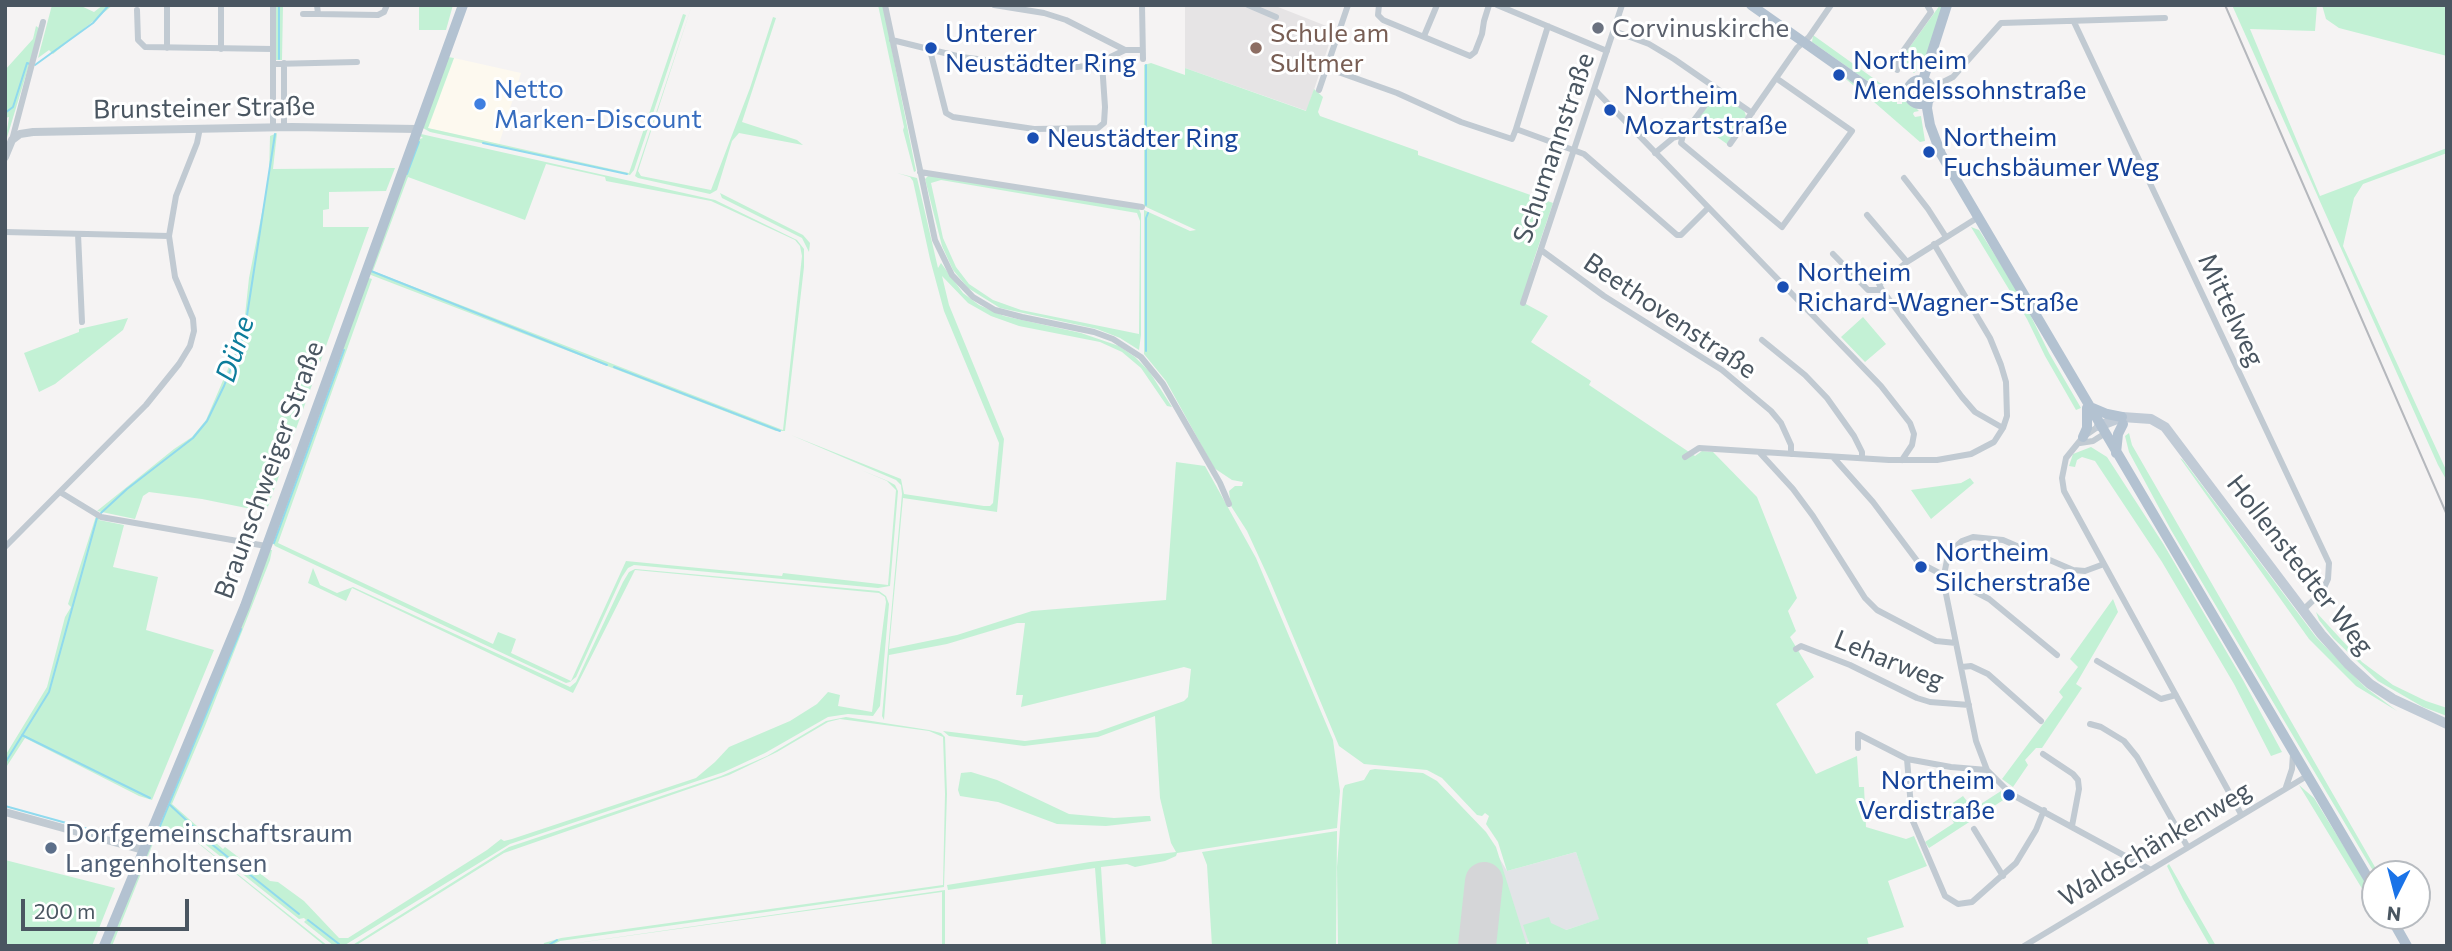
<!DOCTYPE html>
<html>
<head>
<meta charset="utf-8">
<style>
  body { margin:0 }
  #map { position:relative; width:2452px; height:951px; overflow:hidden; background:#f5f3f3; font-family:Commissioner,sans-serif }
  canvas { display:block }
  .frame { position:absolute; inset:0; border:7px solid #4a5661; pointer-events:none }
  .north { position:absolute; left:2361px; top:860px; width:70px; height:70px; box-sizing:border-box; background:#fff; border:2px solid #b7bbc0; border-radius:50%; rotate:186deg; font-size:19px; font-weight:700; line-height:28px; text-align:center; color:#4a5661 }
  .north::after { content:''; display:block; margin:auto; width:24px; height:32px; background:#1a73e8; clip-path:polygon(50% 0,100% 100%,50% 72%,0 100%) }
  .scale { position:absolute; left:21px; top:899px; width:168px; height:32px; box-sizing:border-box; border:4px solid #4a5661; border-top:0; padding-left:9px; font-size:21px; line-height:24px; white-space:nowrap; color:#4a5661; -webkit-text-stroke:5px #fff; paint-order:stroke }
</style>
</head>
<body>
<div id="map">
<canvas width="2452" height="951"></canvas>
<div class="frame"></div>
<div class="north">N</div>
<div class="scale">200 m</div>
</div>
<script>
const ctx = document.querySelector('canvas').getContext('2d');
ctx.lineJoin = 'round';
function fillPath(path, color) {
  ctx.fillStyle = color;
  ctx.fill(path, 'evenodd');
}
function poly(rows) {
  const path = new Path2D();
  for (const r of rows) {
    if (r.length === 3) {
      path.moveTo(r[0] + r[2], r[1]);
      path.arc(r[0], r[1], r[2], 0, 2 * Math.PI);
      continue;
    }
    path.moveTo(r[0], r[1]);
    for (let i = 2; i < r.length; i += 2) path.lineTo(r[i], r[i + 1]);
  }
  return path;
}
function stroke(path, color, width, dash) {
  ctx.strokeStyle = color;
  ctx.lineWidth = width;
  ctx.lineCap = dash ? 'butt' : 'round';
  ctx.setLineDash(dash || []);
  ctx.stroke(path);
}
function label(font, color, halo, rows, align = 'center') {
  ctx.font = font + ' Commissioner,sans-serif';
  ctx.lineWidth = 6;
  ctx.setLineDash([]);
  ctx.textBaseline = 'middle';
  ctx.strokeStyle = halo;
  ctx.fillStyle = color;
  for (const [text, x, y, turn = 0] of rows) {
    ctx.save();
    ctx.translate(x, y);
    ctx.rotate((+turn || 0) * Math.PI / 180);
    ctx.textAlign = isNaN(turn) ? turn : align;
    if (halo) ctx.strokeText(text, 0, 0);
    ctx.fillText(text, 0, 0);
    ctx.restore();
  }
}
fillPath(poly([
  [454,58,521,73,499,144,427,128]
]), '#fdf9ef');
fillPath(poly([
  [1185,5,1273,5,1334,29,1307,111,1185,68]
]), '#e6e4e5');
fillPath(poly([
  [1485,834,1507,871,1576,852,1600,919,1516,946,1418,946]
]), '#e2e4e7');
fillPath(poly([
  [52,5,79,5,94,12,103,5,113,5,53,54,49,50,38,58],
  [276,5,283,5,282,60,275,60],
  [419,5,453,5,446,30,419,30],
  [692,5,638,171,641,176,711,190,750,88,773,17,776,18,742,122,797,140,803,145,739,133,732,141,717,190,710,194,638,178,635,176],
  [878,5,883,5,916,171,914,172,903,130,904,127],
  [1940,5,1944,5,1922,68,1920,67,1914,73,1901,62,1901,59],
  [2232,5,2317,5,2315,31,2250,29,2320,196,2447,148,2447,153,2363,184,2354,198,2343,246,2447,472,2447,481,2438,465],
  [2322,5,2447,5,2447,56,2339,28,2326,19],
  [683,14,686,15,634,170,630,175,430,132,423,128,448,57,454,58,428,128,629,173],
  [36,26,40,29,5,144,9,117,5,118,5,70,33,39],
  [1813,35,1880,83,1897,87,1878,84,1866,80,1812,42],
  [1151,63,1185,75,1185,68,1306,111,1314,89,1323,97,1318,112,1320,116,1418,151,1418,155,1553,203,1532,265,1524,303,1548,316,1531,342,1591,381,1589,385,1695,456,1702,451,1713,452,1757,497,1797,598,1788,611,1796,631,1790,637,1814,677,1776,704,1816,774,1857,756,1859,787,1864,787,1866,827,1906,839,1914,836,1927,866,1888,881,1904,927,1867,938,1869,946,1530,946,1523,925,1549,917,1551,923,1566,930,1599,919,1576,852,1507,871,1498,842,1486,824,1489,816,1485,813,1482,816,1477,815,1442,778,1427,770,1364,764,1339,746,1270,581,1247,531,1231,506,1229,491,1235,486,1242,486,1243,482,1232,480,1214,468,1166,381,1144,354,1144,210,1190,231,1196,230,1144,206,1144,65],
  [1841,75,1853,82,1897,96,1897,104,1902,104,1902,97,1907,99,1919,111,1914,112,1913,114,1915,117,1921,116,1925,141,1920,142,1874,102,1874,99,1866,96],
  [1721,94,1744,110,1746,116,1727,144,1696,122,1715,95],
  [277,133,273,169,395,168,386,191,329,192,329,209,323,210,323,227,369,227,266,512,202,499,149,492,143,496,135,519,97,511,174,449,192,437,206,420,243,334,249,278,269,177,270,136],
  [421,134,715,200,797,240,804,249,804,267,785,431,776,431,371,275,370,274,419,139,423,138,419,135],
  [546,164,605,177,606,181,711,201,795,240,800,246,802,256,783,430,373,271,408,177,525,220],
  [897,173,917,178,938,268,941,263,963,293,979,305,1004,316,1081,333,1119,346,1135,357,1149,371,1172,407,1167,406,1141,368,1122,352,1100,342,1019,326,991,316,968,303,942,276,949,305,1004,439,997,512,903,498,889,649,957,635,1032,611,1166,600,1176,462,1205,466,1256,558,1333,740,1340,791,1337,828,1177,853,1176,856,1165,861,1135,867,1127,864,1101,867,1106,946,1101,946,1095,868,948,890,947,885,1090,862,1176,852,1171,843,1160,798,1155,716,1098,737,1024,746,949,736,943,731,1025,741,1097,732,1184,701,1188,697,1191,669,1184,667,1021,707,1023,695,1016,695,1025,623,1017,623,947,644,889,655,884,720,882,716,902,494,901,485,896,480,791,435,901,479,904,494,984,506,990,506,993,503,999,443,944,311,930,259,913,181,910,177],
  [929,175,1139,209,1141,214,1141,335,1139,350,1120,338,1097,329,1000,308,968,288,953,270,942,246,925,179],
  [941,180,1137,213,1140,221,1139,334,1021,310,993,300,969,284,956,267,943,238,931,183],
  [720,193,803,235,810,243,809,252,802,238,722,198],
  [1971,227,1979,230,2021,296,2049,353,2081,408,2076,410,2045,356,2027,319],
  [366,277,372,279,278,543,493,644,498,632,516,639,511,653,571,681,626,561,782,576,783,573,888,585,896,490,887,481,861,470,888,481,895,485,898,491,890,586,878,588,634,565,628,568,622,577,576,677,570,682,566,683,275,546,272,542],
  [1863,317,1886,344,1865,362,1841,337],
  [128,318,123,330,55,384,39,392,24,353,79,332,79,329],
  [2129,433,2132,445,2379,874,2375,874,2171,530,2129,452,2125,436],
  [2091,447,2107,457,2164,545,2243,680,2282,752,2271,756,2234,684,2162,562,2095,461,2082,457,2077,460,2075,467,2069,466,2073,454],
  [2180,458,2183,460,2316,637,2365,687,2397,711,2356,686,2309,639],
  [1970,478,1974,483,1931,519,1911,490,1961,483],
  [96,516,100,518,99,520,124,525,113,567,158,577,146,630,214,650,152,800,139,796,25,738,5,769,5,756,47,687,65,617,71,607,68,604],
  [270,550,272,550,270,560,205,726,172,804,223,849,225,847,270,881,278,882,304,901,339,938,348,938,487,850,501,839,504,841,512,839,696,778,715,762,729,747,790,721,817,704,828,692,840,695,838,706,872,712,886,602,885,597,879,593,635,570,573,693,352,588,346,601,308,583,313,568,320,585,337,593,353,587,570,687,576,682,623,582,629,572,635,569,879,591,886,596,889,604,880,706,873,716,848,714,828,717,765,753,724,772,510,844,345,945,334,946,304,922,306,920,304,918,299,919,196,837,186,833,158,829],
  [2113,599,2118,612,2076,684,2082,688,2042,748,2036,748,2025,760,2028,765,2013,787,2002,779,2063,697,2059,692,2078,667,2070,659],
  [2316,612,2362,662,2393,685,2426,701,2447,708,2447,716,2423,707,2378,681,2333,638,2319,620],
  [846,717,929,730,941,733,945,737,947,794,944,887,560,941,551,946,543,946,544,943,561,938,943,885,945,794,943,737,929,731,840,719,828,722,777,752,729,775,504,853,355,946,351,946,509,847,721,776,767,756,826,721],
  [1375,769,1423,773,1437,781,1486,832,1496,847,1527,946,1338,946,1337,867,1343,789,1345,785,1364,780,1370,770],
  [971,772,997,780,1069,814,1114,818,1146,816,1150,816,1151,821,1106,826,1057,824,998,802,960,796,958,790,961,773],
  [2299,785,2314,798,2375,897,2375,910],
  [2001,791,2001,794,2008,797,1929,848,1925,842,1954,823,1944,809,1963,796,1973,809],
  [1337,831,1336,946,1212,946,1207,865,1202,852],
  [155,834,182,836,200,844,328,946,325,946,199,844,183,837,163,835,156,836,112,946,107,946],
  [5,860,115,888,92,946,5,946],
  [2169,864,2216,946,2210,946,2183,899,2167,866],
  [945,890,945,946,942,946,942,892,556,946]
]), '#c3f1d5');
stroke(poly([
  [279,5,279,59],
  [35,65,93,23,109,5],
  [5,113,13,107,27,63,30,64],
  [483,143,627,174],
  [407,174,419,142],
  [1146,205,1146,65],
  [371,271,607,365],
  [1146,351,1146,218,1148,213],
  [614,367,780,431],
  [101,513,127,489,193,438,207,421,224,386,244,335,275,134],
  [274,543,344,350],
  [22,735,150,798],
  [5,763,49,692,97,518],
  [169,804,214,846,299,914],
  [5,806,88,829],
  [160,826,241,629],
  [308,920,339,944],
  [547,946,557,940]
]), '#90daee', 2);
stroke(poly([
  [1477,946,1484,881]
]), '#d5d6d8', 38);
stroke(poly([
  [317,5,318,14,378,15,384,12,387,5],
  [885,5,935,240,952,275,973,297,995,310,1022,317,1094,332,1113,339,1141,357,1163,384,1220,483,1229,504],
  [994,5,1044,13,1066,20,1125,50],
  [1142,5,1143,59],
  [1248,5,1276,17],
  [1379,5,1378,15,1383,20,1470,56,1475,52,1482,34,1484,21,1489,5],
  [1497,5,1607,51],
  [137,10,138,40,145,47,273,49],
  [303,14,318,14],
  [2074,22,2329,563,2328,579,2322,592,2303,610],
  [1614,31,1649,44,1674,59,1752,113],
  [1424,36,1437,5],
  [892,40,961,57,1059,69,1094,65,1125,50,1142,50],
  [167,48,167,5],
  [221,49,221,5],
  [930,50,946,113,953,117,1034,129,1098,128,1104,123,1105,107,1102,63],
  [284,63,284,128],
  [273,64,357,62],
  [1327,68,1397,93,1461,122,1512,139,1516,129,1584,154,1677,235,1681,235,1708,208],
  [1897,70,1896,61,1931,12,1927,5],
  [1931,88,1953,77,2001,23,2165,18],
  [1319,90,1348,5],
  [1595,90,1881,386,1910,423,1914,434,1912,445,1902,460],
  [273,128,273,5],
  [1516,129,1548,26],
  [1683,135,1681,143,1782,227,1852,131,1776,78],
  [12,140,43,22],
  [1730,144,1797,48,1809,37,1831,5],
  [1655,153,1673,138,1683,135,1717,89],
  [920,172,1142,207],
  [1904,178,1928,209,1946,237],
  [1867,215,1907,262],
  [5,232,169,236],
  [78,234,82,322],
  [1541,250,1604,296,1722,370,1771,411,1781,423,1791,445,1791,454],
  [1833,254,1868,290,1882,290],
  [1882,290,1962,397,1975,412,2003,428],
  [1882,290,1879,284,1907,262,1977,218],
  [1523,303,1622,5],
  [1762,340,1805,375,1827,398,1854,436,1862,452,1862,458],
  [2099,426,2083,437,2066,458,2062,478,2064,491,2241,814],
  [2080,443,2093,441,2104,434],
  [1760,453,1793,489,1813,516,1865,598,1877,610,1936,641,1956,643],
  [1685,457,1699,448,1889,460,1937,460,1971,454,1994,442,2003,428,2007,416,2006,382,2001,365,1990,338,1934,244],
  [1833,457,1873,502,1918,562,1989,599,2057,655],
  [60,492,101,517,266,546],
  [5,547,146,405,179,364,190,346,194,331,193,319,175,277,169,236,176,196,197,143,200,128],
  [2104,564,2085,571,2073,570,2003,540,1973,537,1962,541,1954,548,1947,560,1944,575,1946,594,1976,741,1987,770,2011,794,2149,869],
  [1796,649,1801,646,1850,665,1917,698,1930,702,1969,705],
  [2097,661,2161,699,2176,695],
  [1962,667,1971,666,1988,674,2041,721],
  [2090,724,2101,727,2124,741,2137,757,2187,846],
  [1858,748,1858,734,1907,759,1951,767,1987,770],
  [2043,754,2073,774,2078,780,2079,789,2072,826],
  [1907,759,1912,819,1945,896,1958,904,1972,902,2016,863,2036,830,2044,810],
  [2286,787,2292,769,2293,754],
  [1974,829,2003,876],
  [2024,946,2307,776]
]), '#c1cad2', 6);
stroke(poly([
  [5,157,12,140,20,134,33,132,292,127,417,129],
  [5,812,143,850]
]), '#c1cad2', 8);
stroke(poly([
  [2099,426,2122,417,2151,419,2165,427,2321,634,2348,664,2370,684,2393,699,2447,724]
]), '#c1cbd6', 10);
stroke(poly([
  [1751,5,1866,86,1879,92,1909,96],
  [1923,80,1947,5],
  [1920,92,12],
  [1928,101,1927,108,1930,125,1941,154,2375,890],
  [2088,406,2107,414,2122,417],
  [2083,437,2087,428,2087,408],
  [2116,453,2118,434,2123,424],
  [2390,916,2407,946],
  [104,946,245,606,463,5]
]), '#b3c2d1', 10);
stroke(poly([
  [2225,5,2447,515]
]), '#b5b8bd', 2);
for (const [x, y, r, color] of [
  [1598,28,7,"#6b7280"],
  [931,48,7,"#1a4fb4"],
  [1256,48,7,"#8d6e63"],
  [1839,75,7,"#1a4fb4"],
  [480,104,7,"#3f7fe0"],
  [1610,110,7,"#1a4fb4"],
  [1033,138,7,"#1a4fb4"],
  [1929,152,7,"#1a4fb4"],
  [1783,287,7,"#1a4fb4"],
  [1921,567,7,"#1a4fb4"],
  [2009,795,7,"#1a4fb4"],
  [51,848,7,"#5c6f8a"]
]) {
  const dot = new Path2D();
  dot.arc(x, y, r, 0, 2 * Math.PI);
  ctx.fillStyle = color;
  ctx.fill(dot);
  stroke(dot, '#fff', 2.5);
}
label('26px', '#5b616d', '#fff', [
  ["Corvinuskirche",1612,28]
], 'left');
label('26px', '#164399', '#fff', [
  ["Unterer",945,33],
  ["Neustädter Ring",945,63],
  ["Northeim",1853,60],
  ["Mendelssohnstraße",1853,90],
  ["Northeim",1624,95],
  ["Mozartstraße",1624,125],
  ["Northeim",1943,137],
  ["Fuchsbäumer Weg",1943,167],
  ["Neustädter Ring",1047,138],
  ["Northeim",1797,272],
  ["Richard-Wagner-Straße",1797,302],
  ["Northeim",1935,552],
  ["Silcherstraße",1935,582],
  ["Northeim",1995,780,"right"],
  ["Verdistraße",1995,810,"right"]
], 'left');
label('26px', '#785e54', '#fff', [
  ["Schule am",1270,33],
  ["Sultmer",1270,63]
], 'left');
label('26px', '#366cbe', '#fff', [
  ["Netto",494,89],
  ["Marken-Discount",494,119]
], 'left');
label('26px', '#4a5661', '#fff', [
  ["Brunsteiner Straße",204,108,-1],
  ["Schumannstraße",1554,148,-71],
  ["Mittelweg",2231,310,65],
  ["Beethovenstraße",1670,316,34],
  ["Braunschweiger Straße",269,470,-70],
  ["Hollenstedter Weg",2300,565,52],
  ["Leharweg",1889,660,22],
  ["Waldschänkenweg",2155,844,-31]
]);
label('26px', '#4e5e75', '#fff', [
  ["Dorfgemeinschaftsraum",65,833],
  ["Langenholtensen",65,863]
], 'left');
label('italic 28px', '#0c7c9b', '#fff', [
  ["Düne",235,349,-72]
]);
</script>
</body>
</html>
